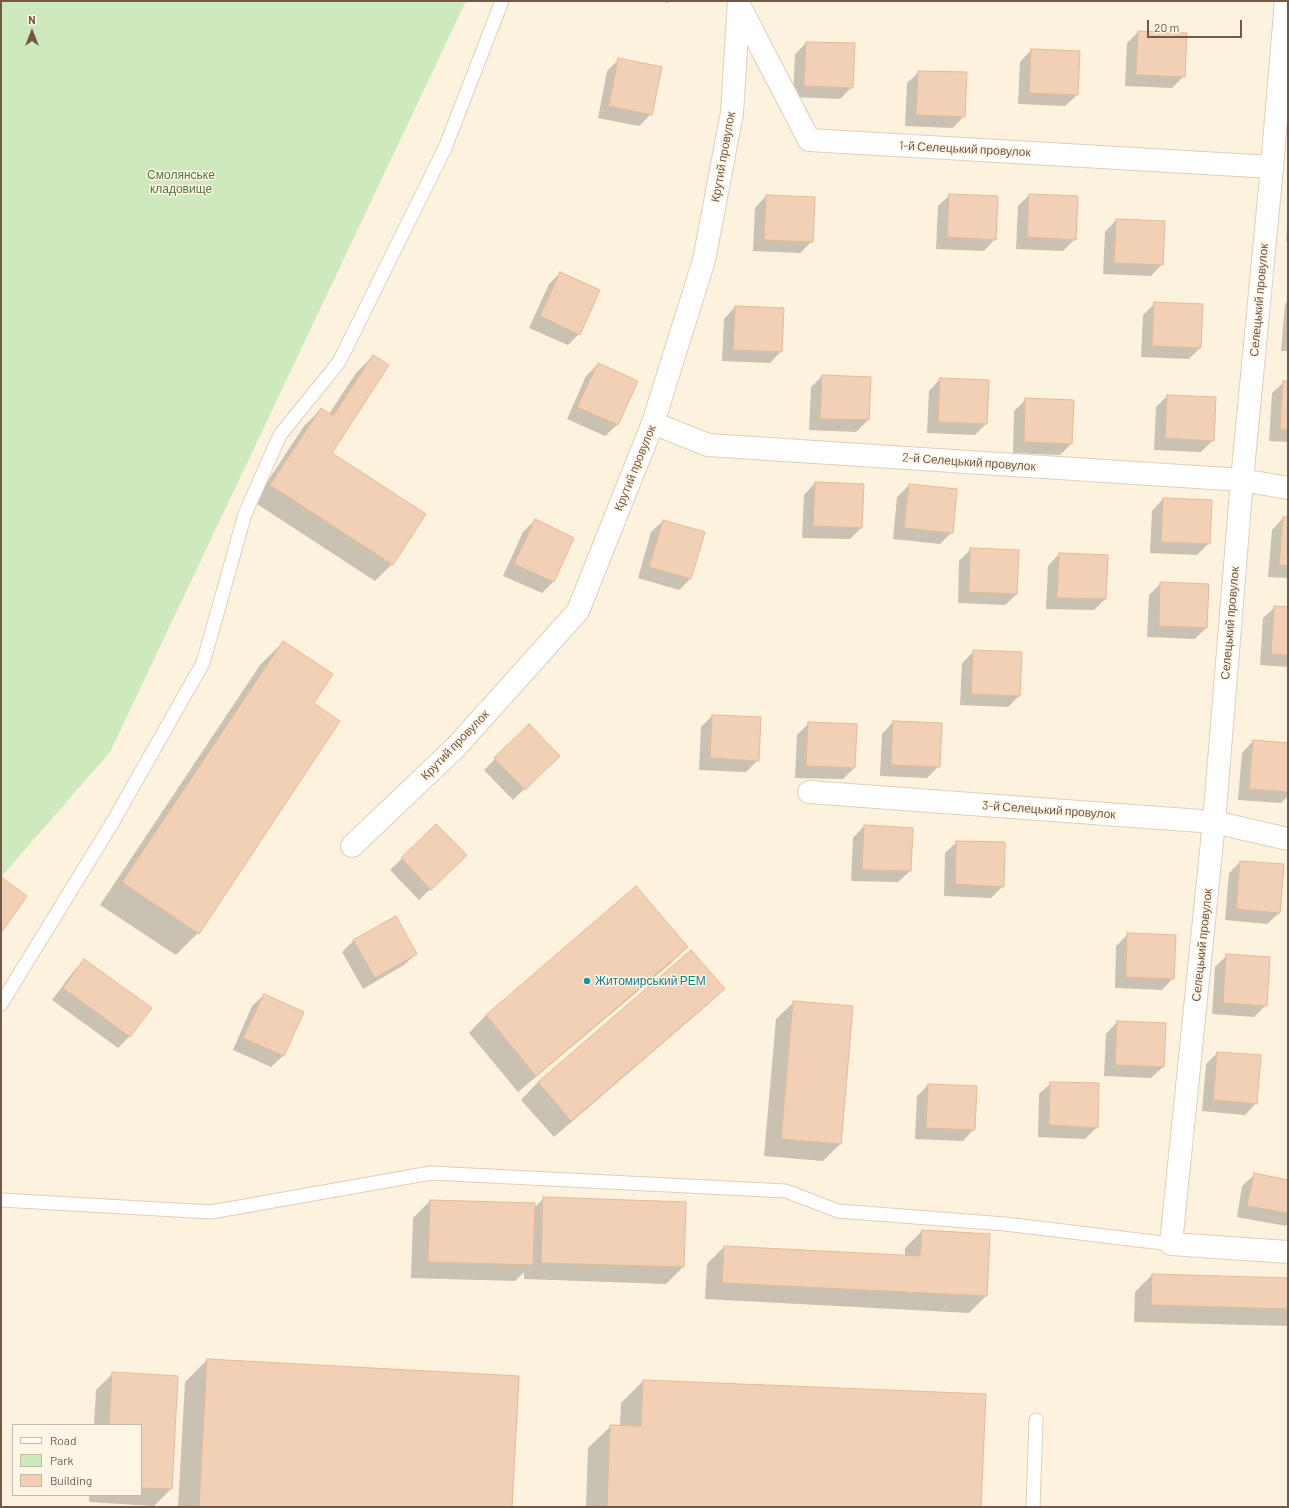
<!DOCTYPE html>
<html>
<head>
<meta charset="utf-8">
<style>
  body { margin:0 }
  #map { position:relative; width:1289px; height:1508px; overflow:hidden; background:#fcf2de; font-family:Barlow,sans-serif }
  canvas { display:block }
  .frame { position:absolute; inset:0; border:2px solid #725847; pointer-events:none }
  .legend { position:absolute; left:12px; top:1424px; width:130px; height:72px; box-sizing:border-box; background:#fff6e5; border:1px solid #c7b7a6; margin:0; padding:5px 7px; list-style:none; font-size:12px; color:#725847 }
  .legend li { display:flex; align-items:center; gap:8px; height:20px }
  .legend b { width:20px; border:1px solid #c7b7a6 }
  .north { position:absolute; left:12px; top:12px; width:40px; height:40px; -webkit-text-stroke:3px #fff6e5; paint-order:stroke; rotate:0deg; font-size:11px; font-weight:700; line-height:16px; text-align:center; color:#725847 }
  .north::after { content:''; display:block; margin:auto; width:14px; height:18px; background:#725847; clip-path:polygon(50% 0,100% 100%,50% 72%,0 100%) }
  .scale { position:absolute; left:1147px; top:20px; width:95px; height:18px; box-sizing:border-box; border:2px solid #725847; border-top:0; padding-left:5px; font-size:12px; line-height:14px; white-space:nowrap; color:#725847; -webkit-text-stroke:3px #fff6e5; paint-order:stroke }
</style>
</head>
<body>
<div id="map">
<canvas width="1289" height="1508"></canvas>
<div class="frame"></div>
<ul class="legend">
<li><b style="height:5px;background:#fff"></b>Road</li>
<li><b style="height:11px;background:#cde9bd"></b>Park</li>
<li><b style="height:11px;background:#f2d0b6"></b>Building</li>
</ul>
<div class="north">N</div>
<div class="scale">20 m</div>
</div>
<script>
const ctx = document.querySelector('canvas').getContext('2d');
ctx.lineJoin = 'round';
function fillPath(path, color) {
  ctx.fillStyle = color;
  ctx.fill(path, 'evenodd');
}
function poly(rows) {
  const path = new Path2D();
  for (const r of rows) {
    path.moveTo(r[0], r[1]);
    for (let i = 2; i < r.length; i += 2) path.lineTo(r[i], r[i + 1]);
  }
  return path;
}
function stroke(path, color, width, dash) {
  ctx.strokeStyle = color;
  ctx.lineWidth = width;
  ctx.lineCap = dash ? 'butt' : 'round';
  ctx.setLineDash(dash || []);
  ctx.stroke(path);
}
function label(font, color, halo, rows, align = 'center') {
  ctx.font = font + ' Barlow,sans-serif';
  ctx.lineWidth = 3;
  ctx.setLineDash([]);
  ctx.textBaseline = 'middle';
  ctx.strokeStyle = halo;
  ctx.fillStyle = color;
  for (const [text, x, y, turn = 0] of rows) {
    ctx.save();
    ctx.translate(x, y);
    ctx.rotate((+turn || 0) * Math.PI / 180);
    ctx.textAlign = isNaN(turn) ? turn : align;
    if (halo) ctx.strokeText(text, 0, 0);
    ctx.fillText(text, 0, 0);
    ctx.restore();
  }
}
fillPath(poly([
  [1,1,466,1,110,752,1,877]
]), '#cde9bd');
fillPath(poly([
  [659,1,670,1,668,3],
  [1138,32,1184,76,1172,88,1125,86,1127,43],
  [806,43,852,87,840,99,793,97,795,54],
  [1031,50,1077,95,1065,106,1018,104,1020,62],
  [619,59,651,114,639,126,598,118,607,71],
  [919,72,964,116,953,128,905,126,907,83],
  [950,195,995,239,984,251,936,249,938,206],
  [1029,195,1075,239,1063,251,1016,249,1018,206],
  [766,196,812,241,800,253,753,251,755,208],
  [1288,214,1288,241,1286,241],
  [1116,220,1162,264,1151,276,1103,274,1105,232],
  [560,273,579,334,568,345,529,328,549,284],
  [1288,301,1288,351,1281,351,1285,304],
  [1155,303,1200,348,1189,359,1141,357,1143,315],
  [735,307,781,351,770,363,722,361,724,319],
  [373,356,330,453,392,564,375,581,254,502,304,426,321,409,329,414,356,373],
  [598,364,636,381,617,425,605,436,567,419,586,376],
  [822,376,870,378,868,420,856,432,809,430,811,387],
  [940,379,986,424,975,435,927,433,929,391],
  [1284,382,1288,382,1288,442,1269,441,1272,393],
  [1167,396,1213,440,1201,452,1154,450,1156,407],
  [1026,399,1071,444,1060,455,1013,453,1014,411],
  [815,483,861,528,850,539,802,538,804,495],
  [909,485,952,532,940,544,893,539,897,497],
  [1163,499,1209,543,1197,555,1150,553,1152,511],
  [1283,518,1288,518,1288,578,1268,577,1272,530],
  [535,520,554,581,542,593,503,576,523,532],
  [663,521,691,578,679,590,638,578,651,532],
  [971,549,1017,594,1005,605,958,603,959,561],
  [1059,554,1105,599,1094,610,1046,609,1048,566],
  [1161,583,1206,628,1195,639,1147,637,1149,595],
  [1275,607,1288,608,1288,667,1260,665,1263,618],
  [283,642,312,703,198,933,176,955,100,905,260,665],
  [974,651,1019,696,1008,707,960,705,962,663],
  [712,716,758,760,746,772,699,770,701,727],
  [893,722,939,766,927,778,880,776,882,734],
  [809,723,854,768,843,779,795,778,797,735],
  [1253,741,1288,744,1288,796,1281,803,1238,800,1242,753],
  [558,756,513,800,484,770,495,759],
  [436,826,465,855,419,900,390,870],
  [864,826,910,871,898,882,851,881,853,838],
  [957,842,1003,886,991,898,944,896,945,853],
  [1240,862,1279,913,1267,924,1225,920,1229,873],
  [395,917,416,954,404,965,363,989,342,952,353,941],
  [1128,934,1173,978,1162,990,1115,988,1116,946],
  [687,947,670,964,518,1092,469,1033,486,1015],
  [691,952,724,989,706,1006,554,1137,521,1100,538,1082],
  [1227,955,1266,1005,1254,1017,1212,1014,1215,967],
  [84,960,150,1009,129,1037,118,1048,52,1000,73,972],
  [264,995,302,1012,283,1056,271,1067,233,1050,252,1006],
  [794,1002,852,1007,840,1144,823,1161,764,1156,776,1019],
  [1117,1022,1163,1067,1151,1078,1104,1076,1106,1034],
  [1217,1053,1256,1103,1245,1115,1202,1111,1206,1064],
  [1051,1083,1097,1127,1085,1139,1038,1137,1039,1094],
  [928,1085,974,1129,963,1141,915,1139,917,1096],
  [1254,1175,1288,1181,1288,1224,1286,1226,1237,1217,1242,1186],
  [544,1198,683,1267,666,1284,524,1279,524,1272,515,1281,411,1278,413,1218,430,1201,534,1208],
  [922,1231,986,1296,969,1313,705,1299,707,1264,724,1247,905,1256,905,1248],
  [1152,1275,1288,1279,1288,1326,1134,1322,1135,1292],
  [207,1360,511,1507,178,1507,185,1382],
  [113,1373,177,1377,171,1489,154,1506,89,1502,89,1495,141,1495,141,1425,94,1425,96,1390],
  [643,1381,980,1507,586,1507,588,1448,611,1426,620,1426,621,1403]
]), '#0003');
const building = poly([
  [1138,31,1187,33,1185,77,1136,75,1138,31],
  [806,42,855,43,853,88,804,86,806,42],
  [1031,49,1080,51,1078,95,1029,93,1031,49],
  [618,58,662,67,652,115,609,106,618,58],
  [918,71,967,72,965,117,916,115,918,71],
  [949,194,998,196,996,240,947,237,949,194],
  [1029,194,1078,196,1076,240,1027,237,1029,194],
  [766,195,815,197,813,242,764,240,766,195],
  [1116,219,1165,221,1163,265,1114,263,1116,219],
  [560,272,600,290,580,335,540,316,560,272],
  [1154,302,1203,304,1201,348,1152,346,1154,302],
  [735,306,784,308,782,352,733,350,735,306],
  [373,355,389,365,332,453,426,514,393,565,270,485,321,408,333,416,373,355],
  [598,363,638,381,618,425,577,407,598,363],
  [822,375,871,377,869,420,820,419,822,375],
  [940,378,989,380,987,424,938,422,940,378],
  [1283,381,1288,381,1288,430,1280,429,1283,381],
  [1167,395,1216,397,1214,441,1165,438,1167,395],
  [1025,398,1074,400,1072,444,1024,442,1025,398],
  [815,482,864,484,862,528,813,526,815,482],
  [909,484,957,489,953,533,904,528,909,484],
  [1163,498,1212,500,1210,544,1161,542,1163,498],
  [1283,517,1288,517,1288,566,1279,565,1283,517],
  [535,519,574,538,554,582,514,564,535,519],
  [663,520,705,532,691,579,649,567,663,520],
  [970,548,1019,550,1017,594,969,592,970,548],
  [1059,553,1108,555,1106,599,1057,598,1059,553],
  [1160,582,1209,584,1207,628,1159,626,1160,582],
  [1274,606,1288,607,1288,655,1271,654,1274,606],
  [283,641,333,674,314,703,340,721,199,934,122,882,283,641],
  [973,650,1022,652,1020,696,971,694,973,650],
  [712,715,761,717,759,761,710,758,712,715],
  [893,721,942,723,940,767,891,765,893,721],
  [808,722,857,724,855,768,806,766,808,722],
  [529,724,560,756,525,790,494,758,529,724],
  [1253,740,1288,743,1288,792,1249,789,1253,740],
  [436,824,467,855,431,890,401,858,436,824],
  [864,825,913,828,911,871,862,870,864,825],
  [956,841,1005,842,1004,887,955,884,956,841],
  [1240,861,1284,864,1280,913,1236,909,1240,861],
  [2,878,27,896,1,933,1,880,2,878],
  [636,886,688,947,536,1076,486,1015,636,886],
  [396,916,417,954,375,978,353,940,396,916],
  [1127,933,1176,935,1174,979,1126,977,1127,933],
  [691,950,725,989,571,1121,538,1082,691,950],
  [1226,954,1270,957,1267,1006,1223,1003,1226,954],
  [84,959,152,1008,130,1037,63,988,84,959],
  [264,994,304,1012,284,1056,243,1038,264,994],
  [793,1001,853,1006,841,1144,781,1139,793,1001],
  [1117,1021,1166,1023,1164,1067,1115,1065,1117,1021],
  [1217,1052,1261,1055,1257,1104,1213,1100,1217,1052],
  [1050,1082,1099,1083,1098,1128,1049,1125,1050,1082],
  [928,1084,977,1086,975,1130,926,1128,928,1084],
  [1254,1173,1288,1180,1288,1213,1247,1206,1254,1173],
  [543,1197,686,1202,684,1267,541,1263,543,1197],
  [430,1200,535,1203,533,1265,428,1262,430,1200],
  [922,1230,990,1234,987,1296,722,1283,724,1246,920,1256,922,1230],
  [1152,1274,1288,1278,1288,1309,1151,1305,1152,1274],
  [207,1359,519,1376,512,1507,199,1507,207,1359],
  [112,1372,178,1376,172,1489,141,1488,141,1425,109,1425,112,1372],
  [643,1380,986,1394,981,1507,607,1507,610,1425,641,1426,643,1380]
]);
fillPath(building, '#f2d0b6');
stroke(building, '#e5b896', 1);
const lane = poly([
  [1,1004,111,825,203,663,245,514,280,435,339,362,445,148,502,1],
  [1,1200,211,1212,431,1173,786,1191,838,1211,1005,1224,1171,1244],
  [1033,1507,1036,1420]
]);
const street = poly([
  [1286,1,1272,167,1242,480,1214,822,1171,1244,1288,1252],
  [739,5,809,140,1272,167],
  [653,423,708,445,1242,480,1288,488],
  [809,792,1214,822,1288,839],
  [352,846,456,747,578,611,653,423,704,260,732,113,739,1]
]);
stroke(lane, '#e0cebb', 15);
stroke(street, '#e0cebb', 24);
stroke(lane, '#fff', 13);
stroke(street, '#fff', 22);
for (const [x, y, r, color] of [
  [587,981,4,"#0f9aa8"]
]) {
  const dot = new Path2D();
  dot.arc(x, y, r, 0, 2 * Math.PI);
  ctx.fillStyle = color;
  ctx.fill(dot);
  stroke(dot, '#fff6e5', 1.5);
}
label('12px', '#725847', '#fff6e5', [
  ["1-й Селецький провулок",965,149,3],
  ["Крутий провулок",723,157,-80],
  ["Селецький провулок",1259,300,-85],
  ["2-й Селецький провулок",969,462,4],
  ["Крутий провулок",635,468,-68],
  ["Селецький провулок",1230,623,-85],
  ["Крутий провулок",455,745,-46],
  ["3-й Селецький провулок",1049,810,4],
  ["Селецький провулок",1202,945,-84]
]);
label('12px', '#4d783f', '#fff6e5', [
  ["Смолянське",181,175],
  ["кладовище",181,189]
]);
label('12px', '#0d838f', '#fff6e5', [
  ["Житомирський РЕМ",595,981]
], 'left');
</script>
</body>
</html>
